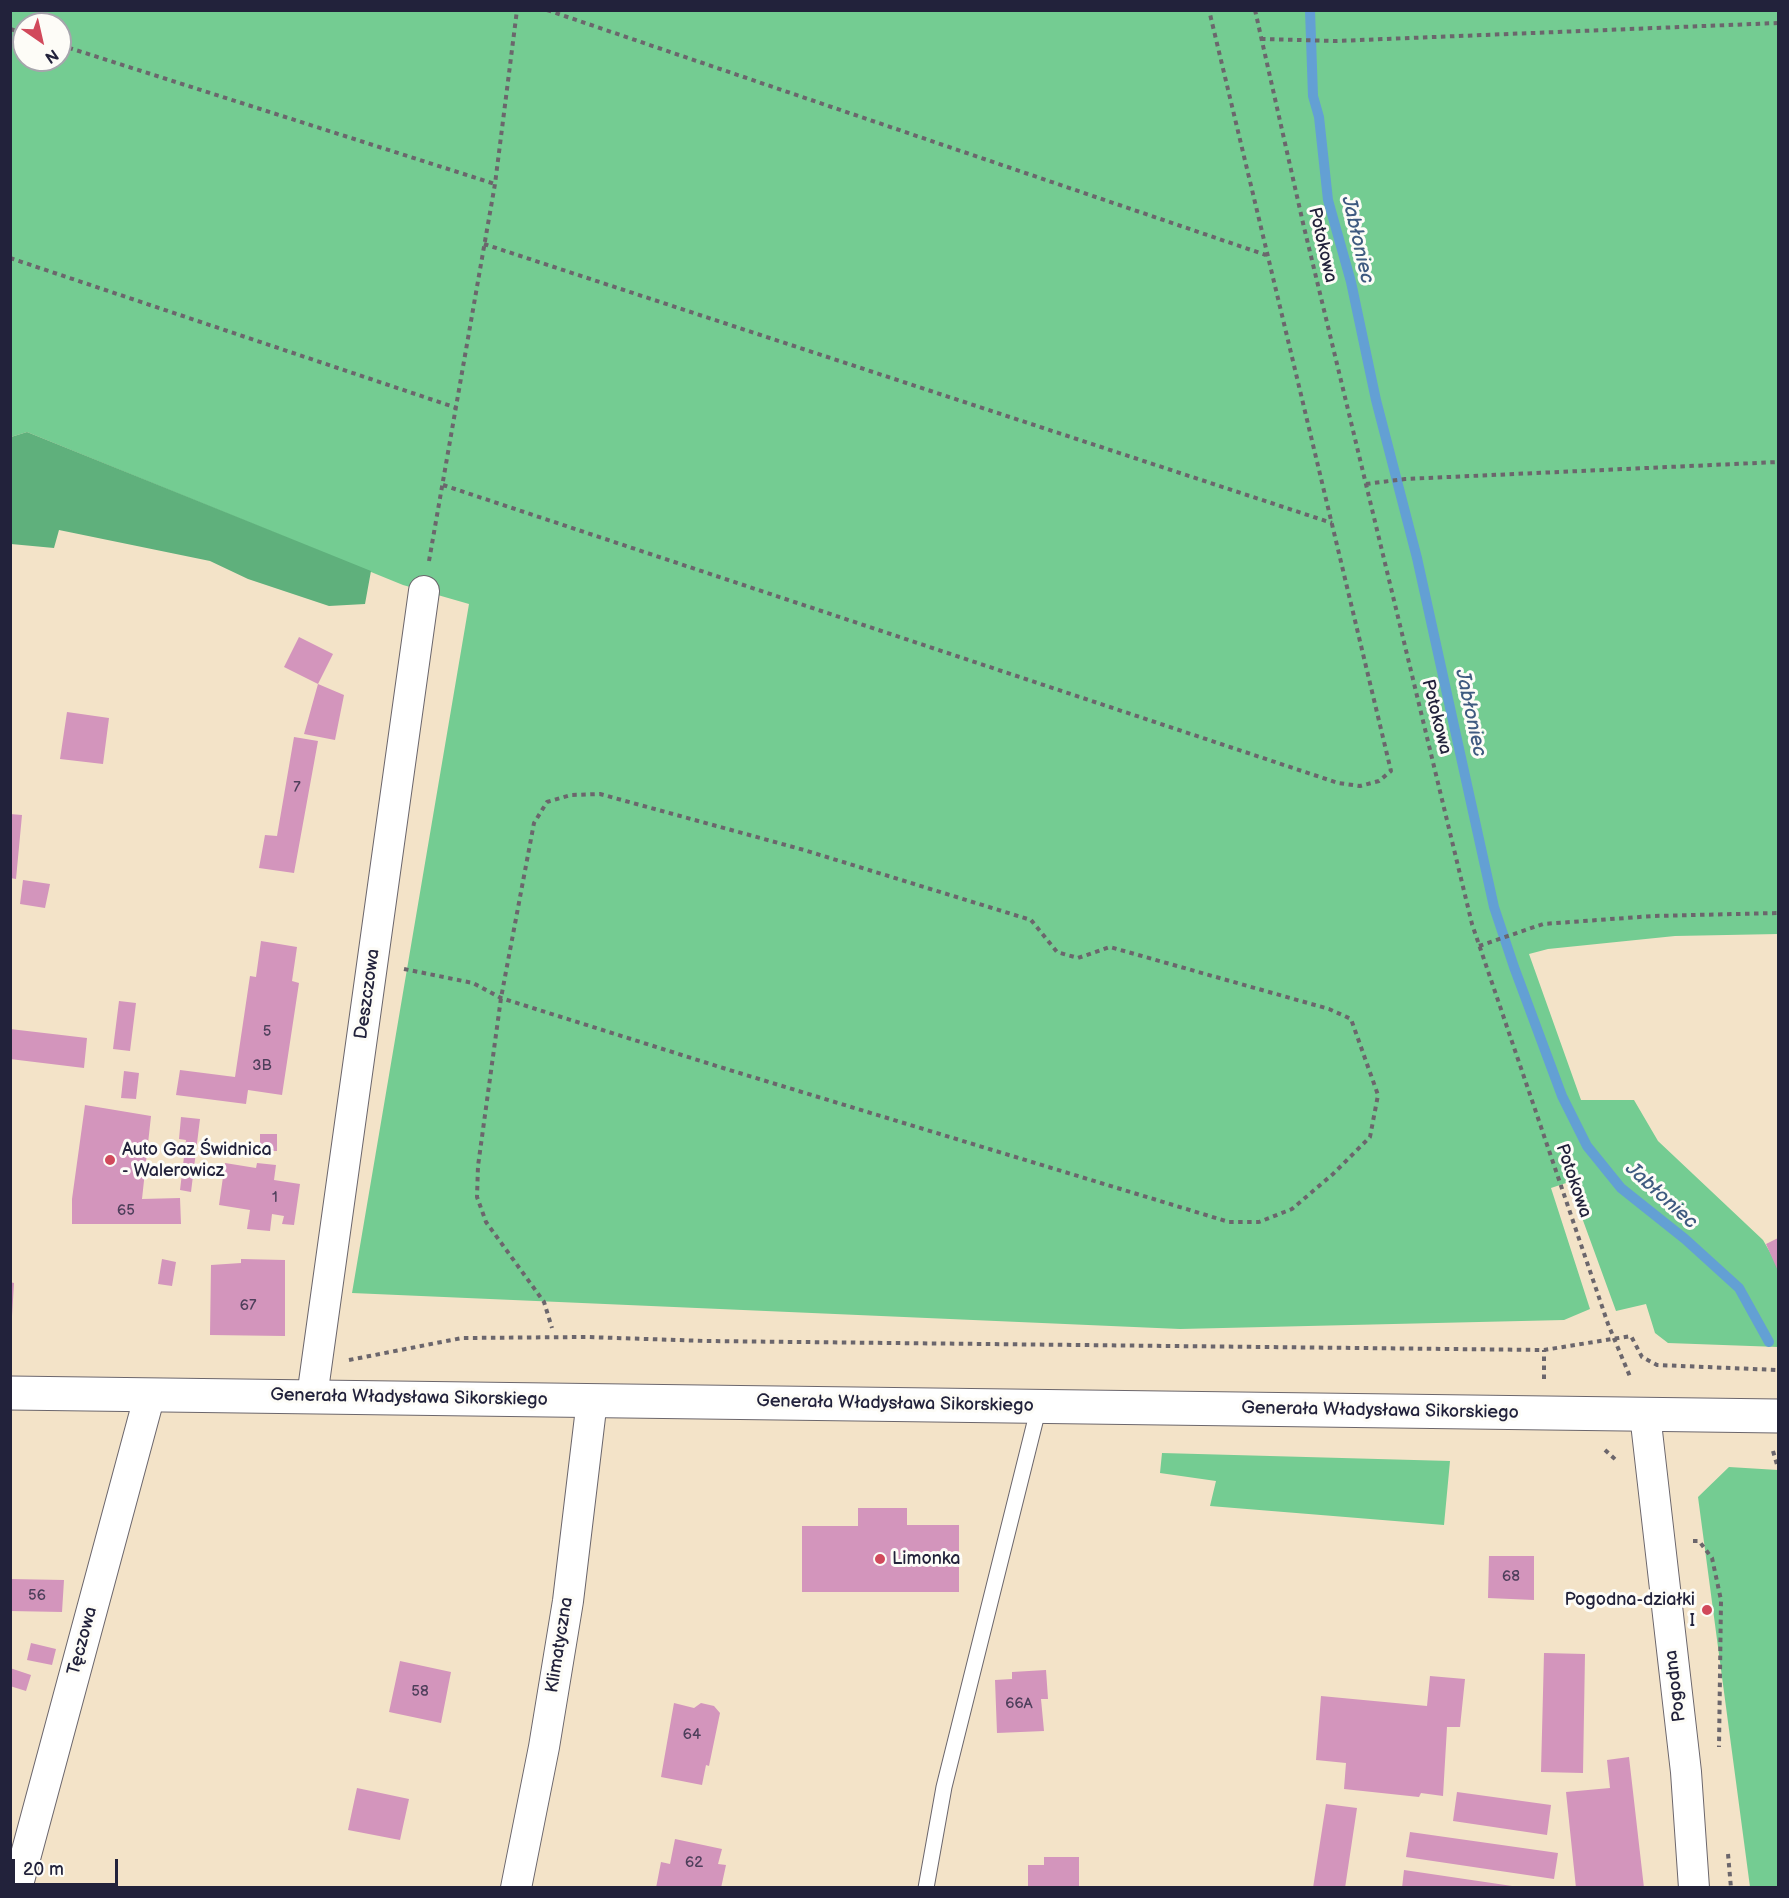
<!DOCTYPE html>
<html>
<head>
<meta charset="utf-8">
<style>
  body { margin:0 }
  #map { position:relative; width:1789px; height:1898px; overflow:hidden; background:#f3e3c8; font-family:"Balsamiq Sans",sans-serif }
  canvas { display:block }
  .frame { position:absolute; inset:0; border:12px solid #22223b; pointer-events:none }
  .north { position:absolute; left:12px; top:12px; width:60px; height:60px; box-sizing:border-box; background:#fdfcf7; border:2px solid #a5a5ac; border-radius:50%; rotate:146deg; font-size:16px; font-weight:700; line-height:24px; text-align:center; color:#22223b }
  .north::after { content:''; display:block; margin:auto; width:21px; height:27px; background:#d1495b; clip-path:polygon(50% 0,100% 100%,50% 72%,0 100%) }
  .scale { position:absolute; left:12px; top:1859px; width:106px; height:27px; box-sizing:border-box; border:3px solid #22223b; border-top:0; padding-left:8px; font-size:18px; line-height:21px; white-space:nowrap; color:#22223b; -webkit-text-stroke:4px #fdfcf7; paint-order:stroke }
</style>
</head>
<body>
<div id="map">
<canvas width="1789" height="1898"></canvas>
<div class="frame"></div>
<div class="north">N</div>
<div class="scale">20 m</div>
</div>
<script>
const ctx = document.querySelector('canvas').getContext('2d');
ctx.lineJoin = 'round';
function fillPath(path, color) {
  ctx.fillStyle = color;
  ctx.fill(path, 'evenodd');
}
function poly(rows) {
  const path = new Path2D();
  for (const r of rows) {
    path.moveTo(r[0], r[1]);
    for (let i = 2; i < r.length; i += 2) path.lineTo(r[i], r[i + 1]);
  }
  return path;
}
function stroke(path, color, width, dash) {
  ctx.strokeStyle = color;
  ctx.lineWidth = width;
  ctx.lineCap = dash ? 'butt' : 'round';
  ctx.setLineDash(dash || []);
  ctx.stroke(path);
}
function label(font, color, halo, rows, align = 'center') {
  ctx.font = font + ' "Balsamiq Sans",sans-serif';
  ctx.lineWidth = 6;
  ctx.setLineDash([]);
  ctx.textBaseline = 'middle';
  ctx.strokeStyle = halo;
  ctx.fillStyle = color;
  for (const [text, x, y, turn = 0] of rows) {
    ctx.save();
    ctx.translate(x, y);
    ctx.rotate((+turn || 0) * Math.PI / 180);
    ctx.textAlign = isNaN(turn) ? turn : align;
    if (halo) ctx.strokeText(text, 0, 0);
    ctx.fillText(text, 0, 0);
    ctx.restore();
  }
}
fillPath(poly([
  [10,11,1778,11,1778,934,1675,936,1548,949,1529,954,1581,1100,1634,1100,1658,1141,1763,1240,1778,1266,1778,1347,1668,1343,1655,1333,1646,1304,1616,1311,1569,1182,1551,1188,1590,1309,1564,1320,1180,1329,352,1293,469,604,403,585,27,432,11,437],
  [24,24,60,24,60,60,24,60],
  [1162,1453,1450,1461,1444,1525,1210,1506,1216,1481,1160,1473],
  [1729,1467,1778,1470,1778,1887,1750,1887,1698,1497]
]), '#74cc92');
fillPath(poly([
  [27,432,371,571,365,604,329,606,248,579,210,561,59,530,54,548,11,544,11,437]
]), '#5fb07c');
stroke(poly([
  [1310,10,1313,96,1319,117,1328,200,1351,282,1376,400,1417,558,1494,907,1514,967,1562,1096,1587,1146,1621,1188,1685,1239,1739,1288,1769,1342]
]), '#63a0d4', 10);
fillPath(poly([
  [299,637,333,654,318,684,284,667],
  [318,684,344,695,335,740,304,734],
  [67,712,109,718,103,764,60,759],
  [294,737,318,741,294,873,259,868,265,835,277,836],
  [10,814,22,815,16,879,10,878],
  [23,880,50,884,45,908,20,904],
  [261,941,297,947,292,981,299,983,282,1095,248,1090,246,1104,176,1095,180,1070,235,1077,250,976,256,977],
  [119,1001,136,1003,130,1051,113,1049],
  [10,1029,87,1038,84,1068,10,1059],
  [124,1071,139,1073,136,1099,121,1098],
  [85,1105,151,1116,142,1199,180,1198,181,1224,72,1224,72,1199],
  [181,1117,200,1119,191,1192,180,1190,186,1140,179,1139],
  [260,1134,277,1134,277,1151,260,1151],
  [225,1163,256,1168,257,1163,276,1165,274,1180,300,1184,294,1225,282,1224,284,1216,272,1214,270,1231,247,1229,250,1210,219,1205],
  [1778,1238,1778,1271,1766,1244],
  [162,1259,176,1262,172,1286,158,1284],
  [241,1259,285,1260,285,1336,210,1335,211,1265,241,1263],
  [10,1282,14,1283,12,1316,10,1316],
  [858,1508,907,1508,907,1525,959,1525,959,1592,802,1592,802,1526,858,1526],
  [1489,1556,1534,1556,1534,1600,1488,1598],
  [10,1579,64,1580,62,1612,10,1611],
  [31,1643,56,1649,52,1665,27,1660],
  [1544,1653,1585,1654,1583,1773,1541,1772],
  [400,1661,451,1672,441,1723,389,1712],
  [10,1668,31,1675,26,1691,10,1686],
  [1046,1670,1048,1699,1041,1699,1044,1731,997,1733,995,1680,1012,1679,1012,1672],
  [1430,1676,1465,1679,1460,1727,1447,1727,1443,1796,1421,1793,1419,1797,1344,1789,1346,1763,1316,1760,1321,1696,1427,1706],
  [674,1703,694,1708,701,1703,714,1706,720,1713,709,1766,706,1765,702,1785,661,1777],
  [1629,1757,1644,1888,1576,1888,1566,1792,1610,1788,1607,1760],
  [357,1788,409,1799,400,1840,348,1830],
  [1457,1792,1551,1805,1547,1835,1453,1821],
  [1326,1804,1357,1808,1345,1888,1313,1888],
  [1410,1832,1558,1853,1554,1879,1406,1857],
  [675,1839,722,1849,718,1864,726,1865,721,1888,656,1888,661,1862,670,1864],
  [1044,1857,1079,1857,1079,1887,1028,1888,1028,1865,1044,1865],
  [1404,1870,1512,1886,1512,1888,1402,1888]
]), '#d395bc');
const service = poly([
  [926,1888,944,1787,1039,1406]
]);
const minor = poly([
  [312,1397,424,591],
  [1645,1414,1686,1772,1694,1888],
  [17,1888,150,1394],
  [516,1888,544,1747,568,1601,592,1400]
]);
const tertiary = poly([
  [10,1393,1778,1416]
]);
stroke(service, '#6b666c', 17);
stroke(minor, '#6b666c', 32);
stroke(tertiary, '#6b666c', 35);
stroke(poly([
  [547,10,1266,255],
  [1255,10,1303,223,1472,924,1608,1324,1631,1379],
  [10,29,24,33],
  [1261,39,1336,41,1778,23],
  [60,45,495,184],
  [484,244,1332,523],
  [10,258,457,408],
  [1366,484,1405,479,1778,462],
  [443,485,1338,783,1360,786,1379,781,1391,771,1209,10],
  [429,561,495,184,517,10],
  [1479,946,1543,924,1653,916,1778,913],
  [404,969,473,983,501,998,723,1068,1229,1222,1259,1222,1292,1209,1333,1174,1370,1137,1378,1095,1351,1019,1329,1009,1110,947,1078,958,1057,952,1031,920,804,850,600,794,571,795,547,802,534,823,501,998,478,1166,477,1197,486,1222,544,1302,552,1328],
  [349,1360,462,1338,587,1337,706,1341,1544,1350,1631,1336,1642,1357,1657,1365,1778,1370],
  [1544,1379,1544,1350],
  [1605,1450,1617,1461],
  [1773,1451,1778,1468],
  [1693,1541,1699,1541,1712,1558,1721,1600,1719,1747],
  [1728,1854,1731,1888]
]), '#6b666c', 4, [4.5, 4.5]);
stroke(service, '#fff', 15);
stroke(minor, '#fff', 30);
stroke(tertiary, '#fff', 33);
for (const [x, y, r, color] of [
  [110,1160,6,"#d1495b"],
  [880,1559,6,"#d1495b"],
  [1707,1610,6,"#d1495b"]
]) {
  const dot = new Path2D();
  dot.arc(x, y, r, 0, 2 * Math.PI);
  ctx.fillStyle = color;
  ctx.fill(dot);
  stroke(dot, '#fdfcf7', 2);
}
label('15px', '#4e3f5b', null, [
  ["7",297,788],
  ["5",267,1032],
  ["3B",262,1066],
  ["1",275,1198],
  ["65",126,1211],
  ["67",248,1306],
  ["68",1511,1577],
  ["56",37,1596],
  ["58",420,1692],
  ["66A",1019,1704],
  ["64",692,1735],
  ["62",694,1863]
]);
label('18px', '#22223b', '#fdfcf7', [
  ["Potokowa",1322,245,77],
  ["Potokowa",1436,717,76],
  ["Deszczowa",368,994,-82],
  ["Potokowa",1573,1181,71],
  ["Generała Władysława Sikorskiego",409,1398,1],
  ["Generała Władysława Sikorskiego",895,1404,1],
  ["Generała Władysława Sikorskiego",1380,1411,1],
  ["Tęczowa",83,1641,-75],
  ["Klimatyczna",560,1645,-81],
  ["Pogodna",1676,1686,-97]
]);
label('18px', '#22223b', '#fdfcf7', [
  ["Auto Gaz Świdnica",122,1150],
  ["- Walerowicz",122,1171],
  ["Limonka",892,1559],
  ["Pogodna-działki",1695,1600,"right"],
  ["I",1695,1621,"right"]
], 'left');
label('italic 20px', '#3f5b80', '#fdfcf7', [
  ["Jabłoniec",1357,240,77],
  ["Jabłoniec",1470,713,78],
  ["Jabłoniec",1661,1196,42]
]);
</script>
</body>
</html>
